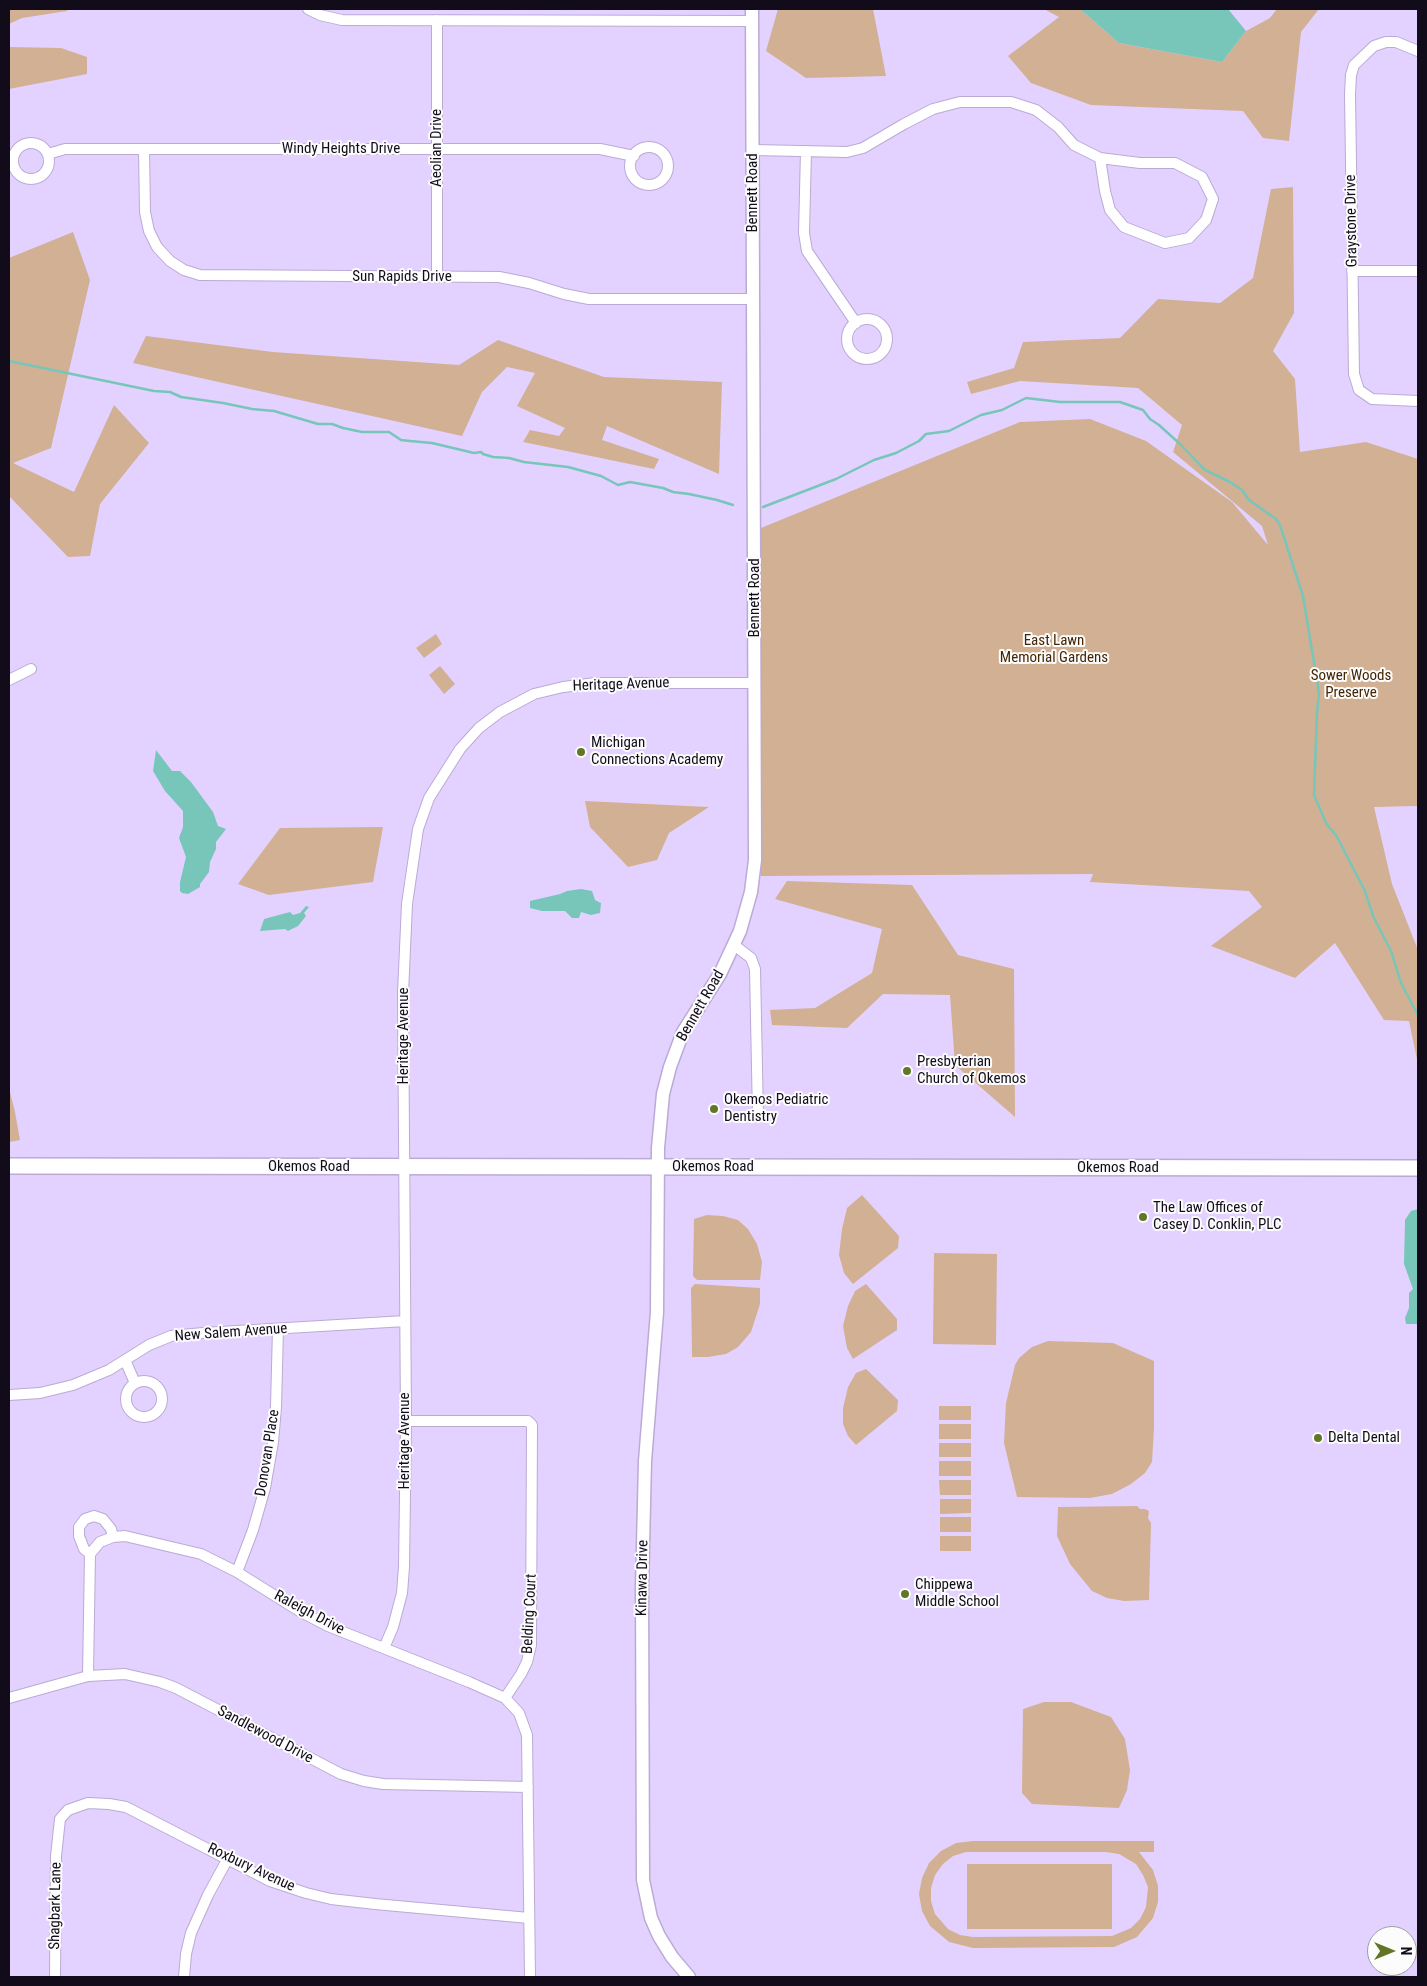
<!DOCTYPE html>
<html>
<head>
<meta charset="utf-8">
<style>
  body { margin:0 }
  #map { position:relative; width:1427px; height:1986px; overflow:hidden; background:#e3d2ff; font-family:"Roboto Condensed",sans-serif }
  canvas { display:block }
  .frame { position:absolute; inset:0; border:10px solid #120b1a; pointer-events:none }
  .north { position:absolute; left:1367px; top:1926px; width:50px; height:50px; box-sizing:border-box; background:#fcfcfc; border:1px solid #9e9ca2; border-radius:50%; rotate:90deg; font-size:14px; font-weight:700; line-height:20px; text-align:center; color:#120b1a }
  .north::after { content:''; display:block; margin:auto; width:18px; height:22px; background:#617626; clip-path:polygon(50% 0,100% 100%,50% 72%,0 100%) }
</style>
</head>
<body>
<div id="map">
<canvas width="1427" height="1986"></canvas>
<div class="frame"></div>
<div class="north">N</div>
</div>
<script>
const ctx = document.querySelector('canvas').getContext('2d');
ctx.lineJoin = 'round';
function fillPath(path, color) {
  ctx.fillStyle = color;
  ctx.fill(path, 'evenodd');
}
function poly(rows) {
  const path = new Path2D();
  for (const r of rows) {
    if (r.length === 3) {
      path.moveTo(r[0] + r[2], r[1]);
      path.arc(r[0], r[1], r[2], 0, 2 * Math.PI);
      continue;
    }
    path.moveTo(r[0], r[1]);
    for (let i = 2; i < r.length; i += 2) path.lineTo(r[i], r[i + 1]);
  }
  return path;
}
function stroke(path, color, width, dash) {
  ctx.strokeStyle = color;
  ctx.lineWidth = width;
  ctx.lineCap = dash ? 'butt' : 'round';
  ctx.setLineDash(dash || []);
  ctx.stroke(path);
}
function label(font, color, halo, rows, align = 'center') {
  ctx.font = font + ' "Roboto Condensed",sans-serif';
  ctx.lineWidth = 4;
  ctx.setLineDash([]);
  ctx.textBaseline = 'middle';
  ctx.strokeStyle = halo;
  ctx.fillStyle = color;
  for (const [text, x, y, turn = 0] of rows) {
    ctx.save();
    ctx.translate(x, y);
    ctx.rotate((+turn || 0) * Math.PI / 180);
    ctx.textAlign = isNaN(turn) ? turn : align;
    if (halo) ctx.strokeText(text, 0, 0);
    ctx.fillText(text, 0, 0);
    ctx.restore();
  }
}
fillPath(poly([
  [9,9,68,9,67,11,22,18,9,24],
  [778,9,873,9,886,76,806,78,766,51],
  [1044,9,1080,9,1119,43,1222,62,1246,31,1270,18,1277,9,1319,9,1301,32,1289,141,1263,138,1243,111,1091,105,1031,83,1008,56,1059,17],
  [9,47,61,48,87,57,87,74,9,89],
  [1293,187,1294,313,1273,351,1295,379,1300,452,1366,442,1418,459,1418,806,1374,807,1392,884,1418,950,1418,1064,1409,1021,1384,1020,1335,943,1295,978,1211,946,1262,907,1249,891,1090,882,1093,874,761,876,761,528,1020,422,1090,419,1146,441,1232,502,1268,545,1262,526,1173,452,1182,425,1138,388,1020,381,971,394,967,382,1014,368,1023,342,1120,338,1158,299,1220,303,1253,278,1271,189],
  [73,232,90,280,51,448,13,463,74,492,114,405,149,443,100,504,90,556,68,557,9,496,9,258],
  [146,336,273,352,459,365,498,340,604,377,722,382,719,474,607,426,602,440,659,459,654,469,523,442,530,430,559,436,565,428,517,406,535,373,507,367,482,392,462,436,133,363],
  [436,634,442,644,424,658,416,648],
  [440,666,455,684,444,694,429,675],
  [585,801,709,807,669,833,657,860,628,867,590,827],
  [383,827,373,882,269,895,238,884,280,828],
  [787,881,912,885,958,955,1014,969,1015,1117,955,1065,950,995,883,994,847,1028,772,1025,770,1010,815,1008,872,973,882,929,775,899],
  [9,1088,15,1112,20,1140,9,1142],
  [862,1195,899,1236,898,1248,853,1284,844,1273,839,1255,842,1229,847,1208],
  [707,1215,723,1216,738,1220,748,1229,757,1244,762,1262,760,1280,697,1280,693,1276,694,1219],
  [934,1253,997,1254,996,1345,933,1344],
  [695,1284,760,1288,760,1304,751,1332,738,1347,726,1354,708,1357,692,1357,691,1288],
  [866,1284,897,1319,897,1330,853,1359,847,1348,843,1326,848,1306,855,1291],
  [1048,1341,1113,1343,1154,1361,1154,1428,1152,1462,1145,1473,1131,1484,1112,1494,1090,1498,1017,1497,1004,1443,1006,1403,1015,1365,1019,1358,1032,1347],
  [866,1369,898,1400,897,1411,856,1445,848,1436,843,1424,843,1408,848,1387,856,1373],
  [939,1406,971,1406,971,1420,939,1420],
  [939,1424,971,1424,971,1439,939,1439],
  [939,1443,971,1443,971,1457,939,1457],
  [939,1461,971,1461,971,1476,939,1476],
  [939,1480,971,1480,971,1495,940,1495],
  [940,1499,971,1499,971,1513,940,1514],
  [1137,1506,1140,1509,1145,1509,1149,1511,1148,1518,1151,1523,1149,1600,1124,1601,1107,1598,1092,1591,1070,1564,1057,1536,1058,1507],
  [940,1517,971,1517,971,1532,940,1532],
  [940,1536,971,1536,971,1551,940,1551],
  [1044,1702,1071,1702,1111,1717,1125,1739,1130,1770,1127,1790,1119,1808,1032,1804,1022,1793,1023,1709],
  [973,1841,1154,1841,1154,1852,1139,1852,1153,1870,1158,1886,1158,1902,1153,1918,1137,1937,1114,1947,973,1948,949,1942,930,1926,922,1911,919,1894,922,1878,929,1863,941,1851,956,1843],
  [966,1852,1106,1852,1119,1854,1136,1864,1143,1875,1148,1887,1146,1907,1140,1919,1131,1928,1112,1936,973,1937,960,1935,948,1929,935,1914,931,1901,931,1888,935,1875,943,1864,953,1856],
  [967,1864,1112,1864,1112,1929,967,1929]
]), '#d2b093');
fillPath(poly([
  [1080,9,1228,9,1246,31,1222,62,1119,43],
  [156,750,172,771,180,771,191,782,213,812,218,826,226,829,216,842,216,849,210,862,209,872,200,884,200,887,188,894,182,893,180,891,180,882,186,857,179,838,183,827,183,811,165,791,153,771],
  [581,889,592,891,595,900,601,903,600,913,591,915,581,912,579,918,572,918,565,911,542,911,530,908,530,901,560,894,567,891],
  [306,906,309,907,304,913,306,916,298,926,288,931,285,929,260,931,264,919,290,912,293,915,300,913],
  [1418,1209,1418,1324,1406,1324,1405,1318,1409,1308,1409,1293,1413,1289,1404,1264,1405,1220,1411,1211]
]), '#77c6b9');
stroke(poly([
  [9,361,154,391,170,392,181,397,223,403,252,409,274,411,318,424,332,424,343,428,362,432,389,432,401,440,410,441,432,443,474,453,481,452,483,454,493,457,509,458,524,462,568,467,601,476,618,485,630,482,663,488,673,492,689,494,717,500,733,505],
  [763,507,836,479,874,460,896,453,919,441,926,434,949,431,981,415,1002,410,1026,398,1060,402,1120,402,1143,410,1150,419,1159,425,1180,444,1205,470,1230,482,1242,490,1249,500,1276,519,1280,525,1303,596,1319,693,1317,713,1314,795,1326,823,1337,837,1365,891,1373,916,1391,951,1401,983,1418,1015]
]), '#77c6b9', 2.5);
const minor = poly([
  [308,9,320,15,342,20,753,21],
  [1418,51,1396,42,1386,42,1374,46,1354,65,1351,75,1350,94,1354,374,1359,390,1372,399,1418,401],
  [31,161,18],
  [649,166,19],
  [144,149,145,212,149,231,157,247,170,261,184,270,200,275,499,277,529,283,564,294,589,299,754,299],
  [753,150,847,152,863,148,904,124,933,109,960,102,1011,102,1036,110,1058,127,1074,145,1100,158,1140,163,1175,163,1202,177,1213,199,1206,220,1189,238,1165,243,1124,227,1110,210,1105,191,1100,158],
  [806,151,804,233,807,251,856,323],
  [48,154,65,149,600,149,634,156],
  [1352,271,1418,271],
  [437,277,437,20],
  [867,339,20],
  [9,680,31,669],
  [734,945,751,958,755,969,758,1117],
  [125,1360,135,1383],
  [144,1399,18],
  [9,1395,40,1393,73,1385,109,1370,149,1345,171,1336,203,1333,405,1321],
  [406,1421,528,1421,532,1425,531,1645,527,1662,521,1674,505,1698],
  [90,1554,84,1549,79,1536,79,1527,85,1519,94,1516,103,1519,111,1529,113,1537],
  [237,1572,253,1530,265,1488,273,1442,276,1407,278,1329],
  [384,1648,393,1627,402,1593,404,1567,406,1421,403,993,407,904,418,829,429,798,460,749,479,728,500,712,534,694,563,687,596,683,755,683],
  [88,1676,90,1554,100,1542,113,1537,125,1536,201,1554,237,1572,301,1612,328,1626,469,1682,505,1698,519,1713,527,1735,530,1977],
  [9,1698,88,1676,125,1674,160,1682,176,1688,341,1774,364,1781,383,1784,528,1787],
  [55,1977,56,1856,60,1819,68,1810,88,1803,109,1804,126,1807,270,1881,306,1893,331,1899,375,1904,529,1918],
  [184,1977,186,1954,191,1933,208,1895,227,1860]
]);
const tertiary = poly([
  [689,1977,672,1957,659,1936,651,1918,643,1880,642,1588,645,1461,657,1312,658,1148,663,1094,670,1067,683,1032,720,974,740,931,751,892,755,860,752,9]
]);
const secondary = poly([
  [9,1166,1418,1168]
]);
stroke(minor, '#baaad5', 12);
stroke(tertiary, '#baaad5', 15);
stroke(secondary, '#baaad5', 18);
stroke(minor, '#fff', 10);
stroke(tertiary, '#fff', 12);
stroke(secondary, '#fff', 15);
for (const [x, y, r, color] of [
  [581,752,5,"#617626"],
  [907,1071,5,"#617626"],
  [714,1109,5,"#617626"],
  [1143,1217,5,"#617626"],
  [1318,1438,5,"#617626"],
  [905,1594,5,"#617626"]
]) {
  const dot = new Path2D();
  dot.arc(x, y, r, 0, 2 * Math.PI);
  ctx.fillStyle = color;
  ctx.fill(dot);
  stroke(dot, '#fcfcfc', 2);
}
label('15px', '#120b1a', '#fcfcfc', [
  ["Aeolian Drive",437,148,-90],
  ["Windy Heights Drive",341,149],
  ["Bennett Road",753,193,-90],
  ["Graystone Drive",1352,221,-91],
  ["Sun Rapids Drive",402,277],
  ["Bennett Road",755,598,-90],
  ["Heritage Avenue",621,685,-2],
  ["Bennett Road",701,1006,-60],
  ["Heritage Avenue",404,1036,-90],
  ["Okemos Road",309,1167],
  ["Okemos Road",713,1167],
  ["Okemos Road",1118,1168],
  ["New Salem Avenue",231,1333,-4],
  ["Heritage Avenue",405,1441,-90],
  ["Donovan Place",268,1453,-81],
  ["Kinawa Drive",643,1578,-89],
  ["Raleigh Drive",309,1613,28],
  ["Belding Court",530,1614,-87],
  ["Sandlewood Drive",265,1735,28],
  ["Roxbury Avenue",251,1868,25],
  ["Shagbark Lane",56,1906,-89]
]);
label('15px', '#452502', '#fcfcfc', [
  ["East Lawn",1054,641],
  ["Memorial Gardens",1054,658],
  ["Sower Woods",1351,676],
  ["Preserve",1351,693]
]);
label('15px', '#120b1a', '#fcfcfc', [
  ["Michigan",591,743],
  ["Connections Academy",591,760],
  ["Presbyterian",917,1062],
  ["Church of Okemos",917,1079],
  ["Okemos Pediatric",724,1100],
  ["Dentistry",724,1117],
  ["The Law Offices of",1153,1208],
  ["Casey D. Conklin, PLC",1153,1225],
  ["Delta Dental",1328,1438],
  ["Chippewa",915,1585],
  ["Middle School",915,1602]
], 'left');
</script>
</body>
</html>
